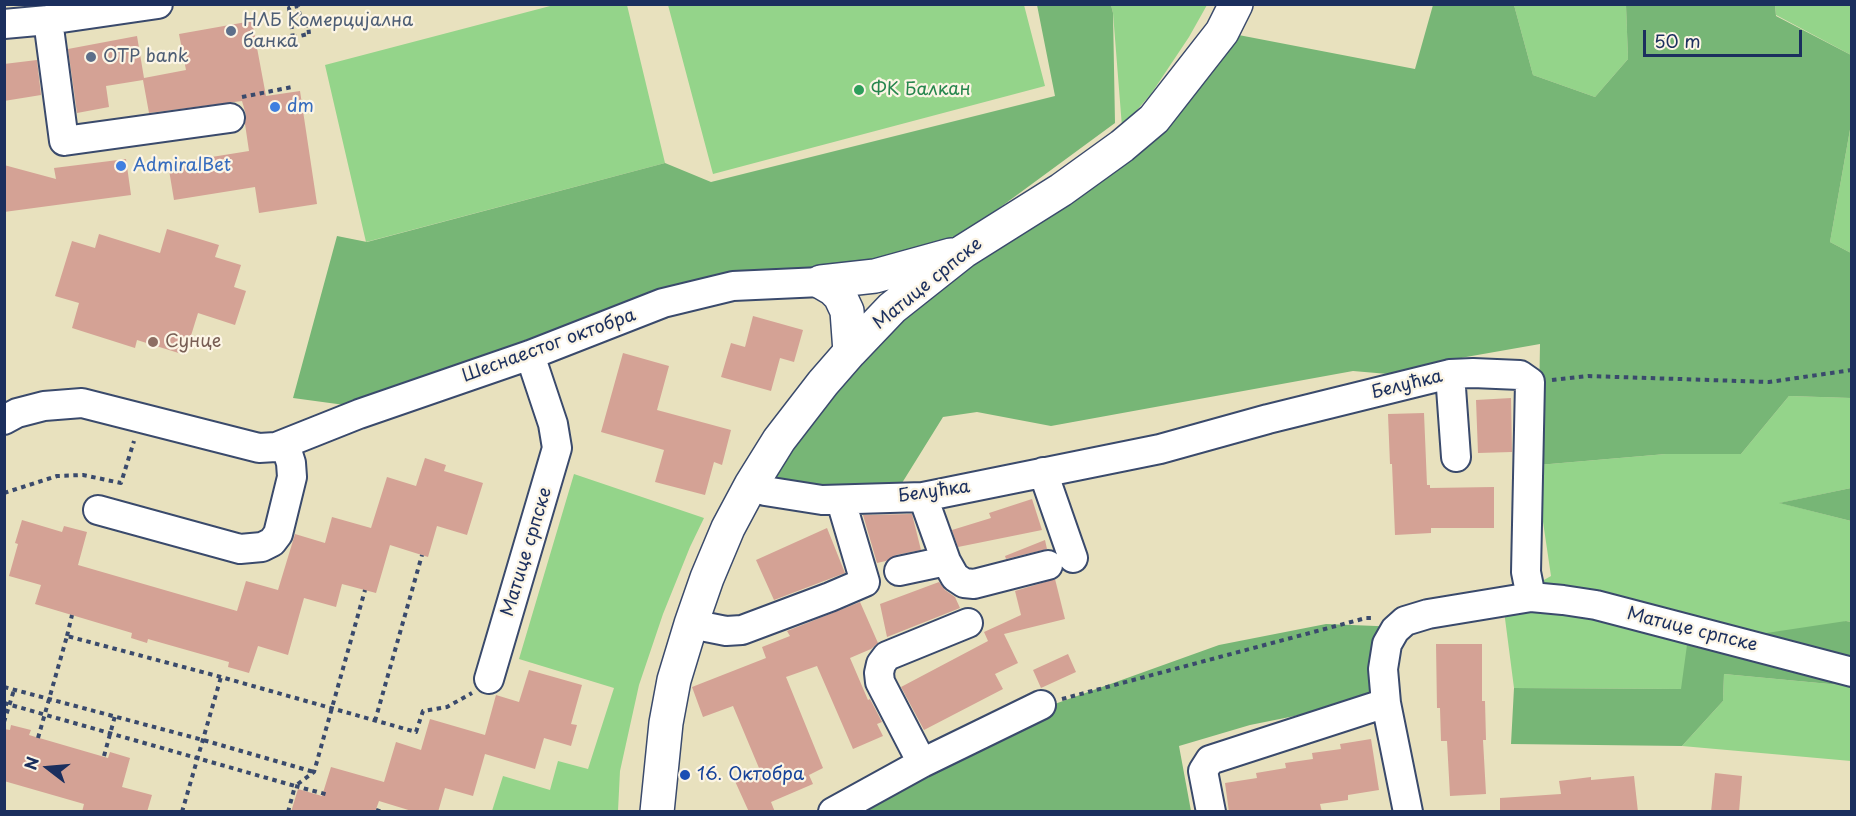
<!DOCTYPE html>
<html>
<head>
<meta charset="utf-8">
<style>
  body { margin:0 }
  #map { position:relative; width:1856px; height:816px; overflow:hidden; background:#e8e1be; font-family:"Playpen Sans",sans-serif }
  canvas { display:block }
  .frame { position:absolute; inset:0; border:6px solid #1b2f5e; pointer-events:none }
  .north { position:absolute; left:18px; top:738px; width:60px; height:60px; -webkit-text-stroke:4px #fcf5e5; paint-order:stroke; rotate:286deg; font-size:16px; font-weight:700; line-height:24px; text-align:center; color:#1b2f5e }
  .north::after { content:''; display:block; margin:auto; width:21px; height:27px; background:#1b2f5e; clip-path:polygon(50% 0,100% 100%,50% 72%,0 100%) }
  .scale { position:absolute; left:1643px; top:30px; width:159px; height:27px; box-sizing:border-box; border:3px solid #1b2f5e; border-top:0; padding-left:8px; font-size:18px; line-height:21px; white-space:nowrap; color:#1b2f5e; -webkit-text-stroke:4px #fcf5e5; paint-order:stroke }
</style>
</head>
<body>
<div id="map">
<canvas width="1856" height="816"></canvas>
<div class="frame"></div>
<div class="north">N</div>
<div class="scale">50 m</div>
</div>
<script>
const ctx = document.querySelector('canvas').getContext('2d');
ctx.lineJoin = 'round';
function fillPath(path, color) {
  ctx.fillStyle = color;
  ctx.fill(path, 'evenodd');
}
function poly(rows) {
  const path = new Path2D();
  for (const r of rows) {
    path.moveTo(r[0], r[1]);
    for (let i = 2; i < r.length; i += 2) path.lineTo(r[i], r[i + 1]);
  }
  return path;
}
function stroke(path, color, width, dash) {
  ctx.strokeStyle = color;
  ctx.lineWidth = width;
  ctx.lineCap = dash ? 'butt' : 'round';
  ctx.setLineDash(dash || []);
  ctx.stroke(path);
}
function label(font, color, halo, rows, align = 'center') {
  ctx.font = font + ' "Playpen Sans",sans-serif';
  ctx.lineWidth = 4.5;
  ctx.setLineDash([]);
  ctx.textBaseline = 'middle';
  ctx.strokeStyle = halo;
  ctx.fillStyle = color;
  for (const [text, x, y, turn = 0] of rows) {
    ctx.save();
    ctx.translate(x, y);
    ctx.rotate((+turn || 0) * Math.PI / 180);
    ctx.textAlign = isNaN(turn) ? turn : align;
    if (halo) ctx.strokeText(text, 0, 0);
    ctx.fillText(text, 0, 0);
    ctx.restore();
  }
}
fillPath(poly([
  [554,5,627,5,665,163,366,242,325,65],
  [668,5,1024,5,1045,86,713,174],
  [1111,5,1207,5,1189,37,1151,94,1122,127,1113,13],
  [1514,5,1626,5,1628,59,1595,97,1533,75],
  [1775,5,1851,5,1851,55,1776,15],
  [1851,124,1851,253,1830,242],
  [1789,396,1851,398,1851,488,1780,503,1851,521,1851,622,1846,621,1681,689,1514,688,1503,603,1551,576,1542,515,1538,465,1666,454,1741,454],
  [574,474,704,518,690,547,663,614,639,685,620,771,618,811,492,811,503,776,550,790,558,761,588,769,614,688,519,659],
  [1724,674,1851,686,1851,761,1682,746,1723,701]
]), '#94d48a');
fillPath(poly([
  [1037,5,1111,5,1113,13,1115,123,957,239,818,283,761,286,352,406,293,398,337,236,367,242,665,163,711,182,1055,96],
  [1433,5,1514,5,1533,75,1595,97,1628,59,1626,5,1775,5,1776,16,1851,55,1851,124,1830,242,1851,253,1851,398,1789,396,1741,454,1666,454,1538,465,1540,344,1466,357,1388,374,1353,371,1051,426,977,412,943,417,902,483,816,494,758,488,815,406,894,323,1083,179,1223,32,1415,69],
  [1851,488,1851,521,1779,503],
  [1846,621,1851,622,1851,686,1724,674,1723,701,1682,746,1511,744,1514,688,1681,689,1687,645],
  [1326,624,1401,627,1369,701,1250,725,1179,746,1191,811,856,812,1038,710,1219,645]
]), '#77b676');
fillPath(poly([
  [252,21,266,96,300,91,317,204,259,213,255,187,174,200,168,164,249,151,245,124,246,115,242,101,149,113,143,80,106,86,109,107,77,113,68,49,137,36,144,78,186,70,179,34],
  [37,60,41,95,4,101,4,64],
  [126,159,131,195,4,212,4,165,56,179,54,168],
  [167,229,219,245,215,257,241,265,234,287,246,291,235,325,198,313,185,355,137,340,135,348,72,328,79,303,55,296,72,241,95,248,99,234,160,253],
  [753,316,803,330,794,362,780,358,771,391,721,377,731,343,745,347],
  [623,353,669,366,657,410,731,430,722,465,714,462,705,495,655,482,664,450,601,432],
  [1511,398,1512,452,1478,453,1476,400],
  [1424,413,1427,485,1430,485,1430,488,1494,487,1494,528,1431,528,1431,533,1395,535,1392,464,1390,464,1388,414],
  [425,458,446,465,444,471,483,483,467,535,437,526,428,557,390,545,376,593,342,584,336,607,304,598,288,655,258,646,249,673,228,667,229,662,148,639,147,643,131,638,132,633,35,604,41,585,9,576,18,544,15,543,22,520,62,532,64,526,87,532,78,565,237,611,246,581,278,590,295,534,325,543,332,517,371,528,387,477,416,486],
  [1032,499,1042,530,958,547,952,530,991,518,989,513],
  [912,514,921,550,896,555,886,561,877,563,863,515],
  [827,528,845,573,774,600,756,560],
  [1045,540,1047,549,1006,559,1005,556],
  [1055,579,1065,619,1004,634,1018,663,995,674,1003,689,924,730,901,687,988,641,984,632,1021,615,1015,591],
  [939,582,945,590,955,597,960,608,887,637,880,604],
  [860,602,878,643,871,649,850,658,868,700,870,699,882,722,877,724,883,736,853,749,817,666,786,677,823,768,809,775,813,784,771,802,775,812,749,812,734,779,759,768,733,706,703,717,692,687,766,658,762,647,790,636,787,631],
  [1436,644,1482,644,1482,701,1485,701,1486,740,1483,740,1486,794,1450,796,1447,741,1441,741,1440,708,1437,708],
  [1068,654,1076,672,1041,688,1033,670],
  [529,670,582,685,571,724,577,725,571,746,544,738,535,769,485,754,473,796,445,788,438,812,415,812,379,801,375,812,291,812,298,789,322,796,331,767,384,782,396,742,421,750,430,719,485,735,496,695,519,702],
  [11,725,31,730,29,735,108,758,110,752,130,758,122,787,152,795,147,812,82,812,84,804,4,781,4,729,10,730],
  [1371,739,1379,790,1348,795,1348,800,1320,804,1322,812,1229,812,1225,783,1257,778,1256,773,1286,768,1285,763,1313,759,1312,753,1341,749,1340,744],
  [1715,773,1742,776,1739,812,1711,812],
  [1634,776,1638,812,1500,812,1500,798,1561,794,1559,781,1591,777,1591,780]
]), '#d4a295');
const minor = poly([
  [48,20,64,141,230,118],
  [4,24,48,20,158,4],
  [1450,374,1456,457],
  [4,420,17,413,44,406,82,403,259,448,276,447,359,414,530,355,663,303,733,286,821,282],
  [1043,472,1073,558],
  [751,485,765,491,822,500,923,497,1160,449,1268,419,1450,374,1473,373,1520,375,1530,382,1526,572,1531,597],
  [923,497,946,561,955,577,964,583,974,584,1048,565],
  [98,510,240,549,262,547,272,542,278,534,292,477,291,463,285,444],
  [899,571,946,561],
  [691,624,726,631,742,630,830,597,865,582,841,501],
  [489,679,557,448,553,424,530,355],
  [922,763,880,682,879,673,881,664,887,656,968,623],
  [833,812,922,763,1041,705],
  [1211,812,1203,771,1210,760,1386,703],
  [1408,812,1386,703,1383,669,1387,644,1395,630,1405,621,1428,614,1531,597,1563,600,1596,605,1852,672]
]);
const major = poly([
  [821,282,875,276,951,255],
  [821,282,833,289,840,296,847,311,850,352],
  [657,812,666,723,674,680,691,624,707,578,728,528,751,485,779,440,823,383,850,352,892,308,964,251,1061,190,1122,146,1154,119,1222,32,1236,4]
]);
stroke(minor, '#3a4a6c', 32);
stroke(major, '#3a4a6c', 36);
stroke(poly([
  [293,38,289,8,298,6,302,27,308,25,309,34],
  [284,40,308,34],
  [242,97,292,87],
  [1552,380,1588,376,1769,382,1852,370],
  [4,493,57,476,83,475,121,483,134,441],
  [67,636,72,615],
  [4,687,203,740,314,772],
  [1062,699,1366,618,1374,618],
  [4,703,295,786,314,772,365,590],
  [375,721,422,555],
  [4,722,14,690],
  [38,738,67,636,221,677,416,732,423,711,447,707,472,693],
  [104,756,115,716],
  [376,810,382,812],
  [182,812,221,677],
  [288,812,295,786,329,795]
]), '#3a4a6c', 4, [4.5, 4.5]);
stroke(minor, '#fff', 28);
stroke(major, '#fff', 33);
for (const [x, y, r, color] of [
  [231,31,6,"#5c6f8a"],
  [91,57,6,"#5c6f8a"],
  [859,90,6,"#2e9e5b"],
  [275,107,6,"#3f7fe0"],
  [121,166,6,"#3f7fe0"],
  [153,342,6,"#8d6e63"],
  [685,775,6,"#1a4fb4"]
]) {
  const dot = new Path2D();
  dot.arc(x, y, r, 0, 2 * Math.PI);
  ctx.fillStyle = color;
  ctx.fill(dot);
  stroke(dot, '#fcf5e5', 2);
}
label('18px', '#4e5e75', '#fcf5e5', [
  ["НЛБ Комерцијална",243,21],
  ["банка",243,42],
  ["OTP bank",103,57]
], 'left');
label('18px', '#27864d', '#fcf5e5', [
  ["ФК Балкан",871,90]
], 'left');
label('18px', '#366cbe', '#fcf5e5', [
  ["dm",287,107],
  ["AdmiralBet",133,166]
], 'left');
label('18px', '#1b2f5e', '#fcf5e5', [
  ["Матице српске",928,284,-39],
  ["Шеснаестог октобра",549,346,-20],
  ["Белућка",1407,385,-14],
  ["Белућка",934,492,-8],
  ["Матице српске",527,552,-73],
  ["Матице српске",1692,630,14]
]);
label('18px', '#785e54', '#fcf5e5', [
  ["Сунце",165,342]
], 'left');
label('18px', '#164399', '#fcf5e5', [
  ["16. Октобра",697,775]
], 'left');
</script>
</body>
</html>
